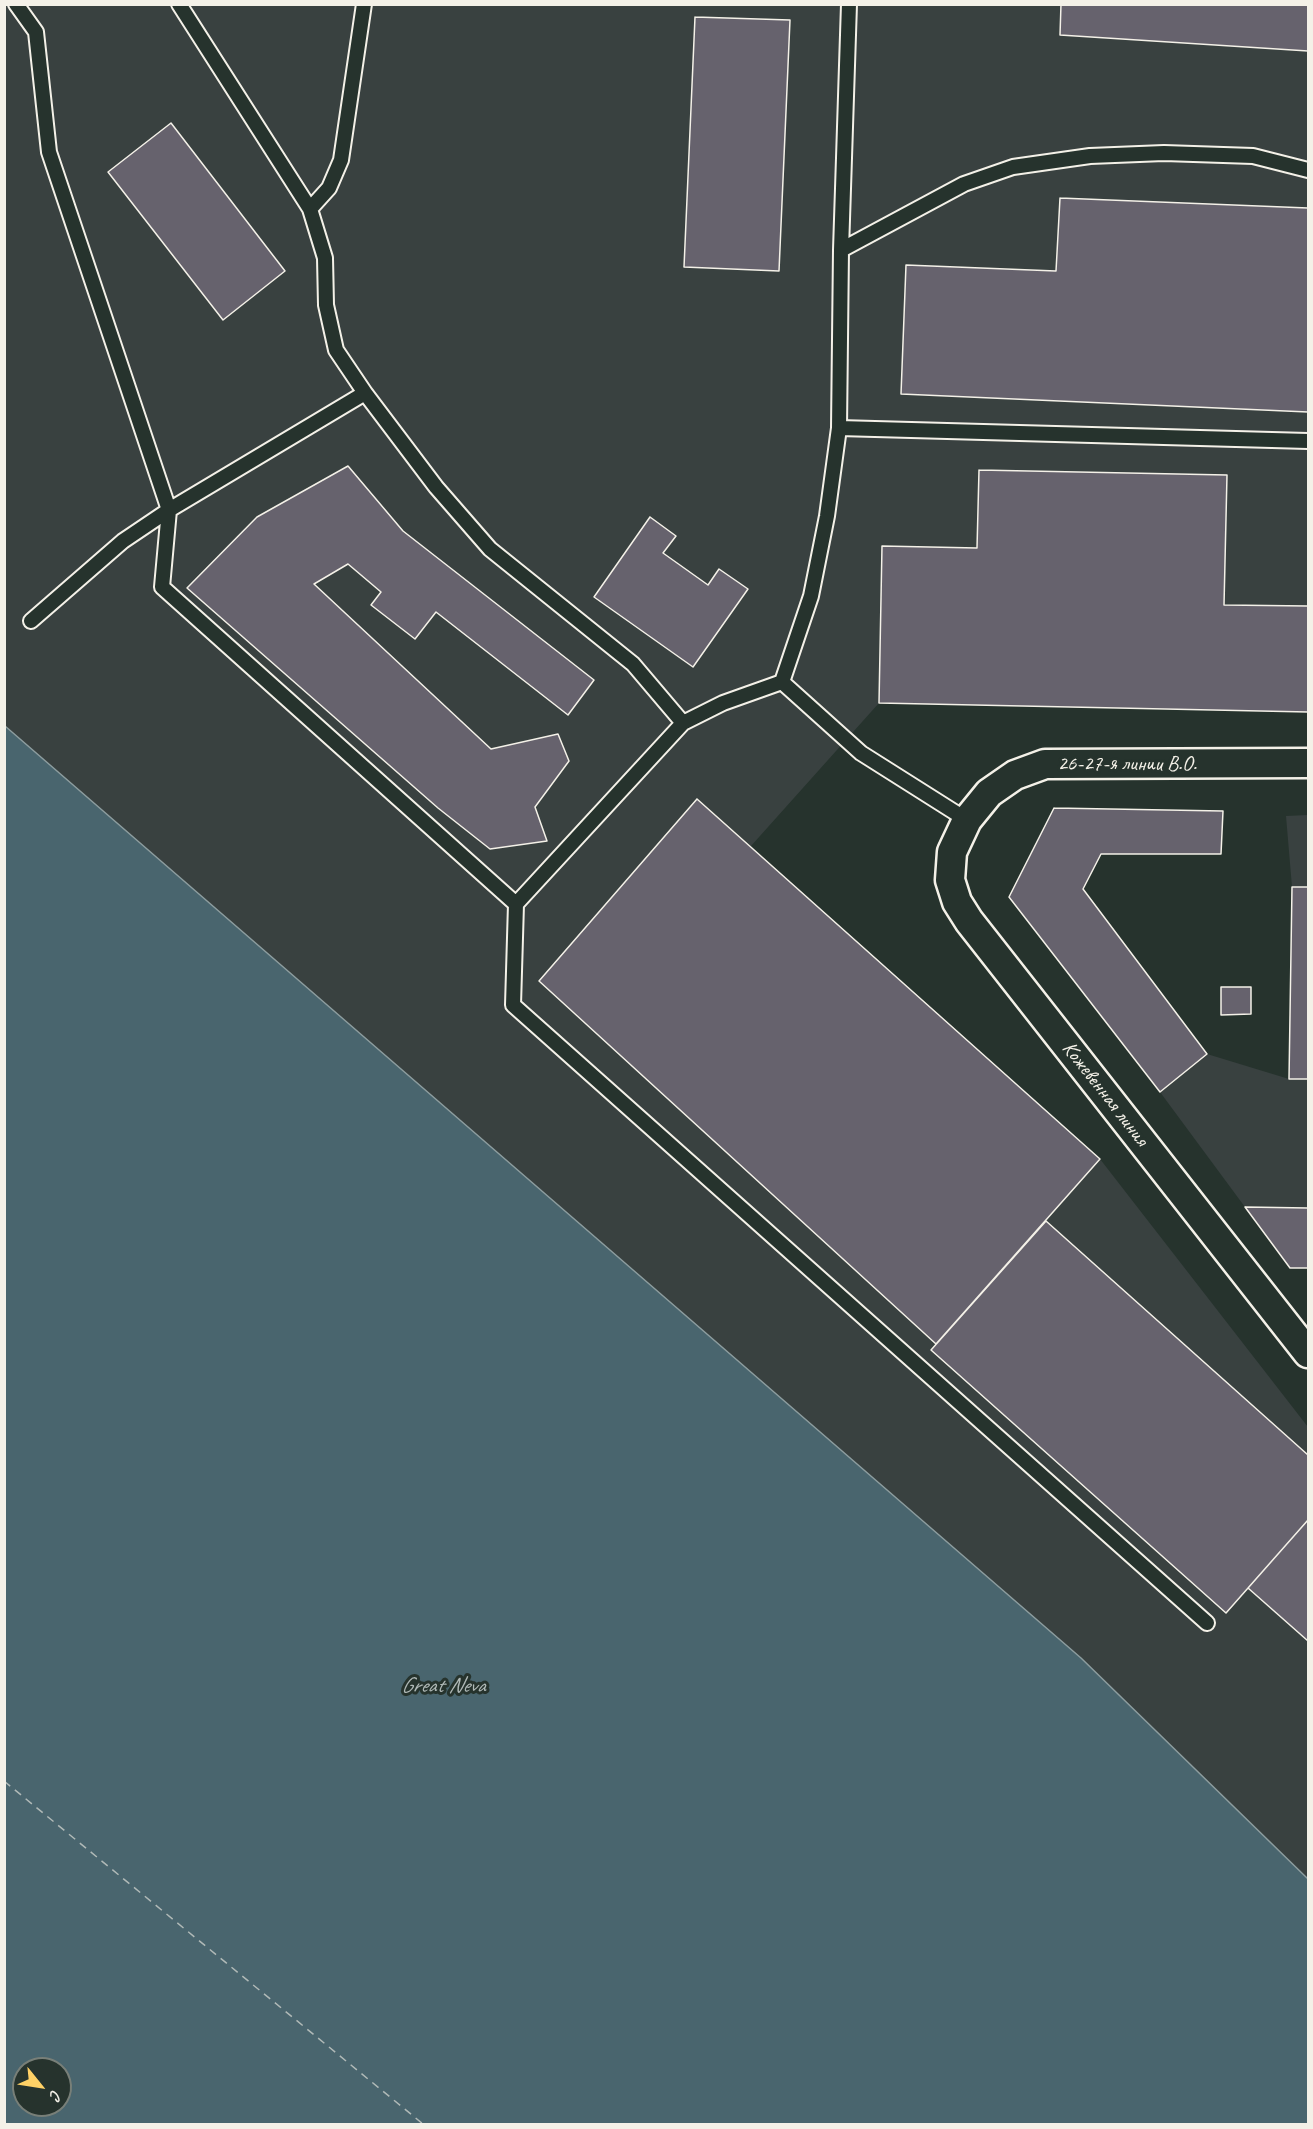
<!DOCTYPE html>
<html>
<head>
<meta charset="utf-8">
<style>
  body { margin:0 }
  #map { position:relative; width:1313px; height:2129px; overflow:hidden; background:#26332d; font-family:Caveat,sans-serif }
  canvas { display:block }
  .frame { position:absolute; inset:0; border:6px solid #f4f1e8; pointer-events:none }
  .north { position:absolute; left:12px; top:2057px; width:60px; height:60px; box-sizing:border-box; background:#26332d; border:2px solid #787f78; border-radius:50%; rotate:120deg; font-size:16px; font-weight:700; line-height:24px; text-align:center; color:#f4f1e8 }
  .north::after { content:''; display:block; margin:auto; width:21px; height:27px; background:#ffd166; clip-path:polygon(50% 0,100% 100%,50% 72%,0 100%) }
</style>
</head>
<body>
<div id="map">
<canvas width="1313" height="2129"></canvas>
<div class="frame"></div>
<div class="north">С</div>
</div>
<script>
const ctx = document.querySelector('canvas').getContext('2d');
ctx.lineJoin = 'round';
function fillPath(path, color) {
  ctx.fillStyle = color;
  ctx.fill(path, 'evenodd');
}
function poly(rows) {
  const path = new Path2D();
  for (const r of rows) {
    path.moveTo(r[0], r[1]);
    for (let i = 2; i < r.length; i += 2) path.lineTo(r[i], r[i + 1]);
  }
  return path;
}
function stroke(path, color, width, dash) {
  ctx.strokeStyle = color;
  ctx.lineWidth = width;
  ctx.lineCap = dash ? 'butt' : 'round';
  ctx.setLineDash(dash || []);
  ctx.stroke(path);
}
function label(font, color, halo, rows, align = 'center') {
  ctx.font = font + ' Caveat,sans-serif';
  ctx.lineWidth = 6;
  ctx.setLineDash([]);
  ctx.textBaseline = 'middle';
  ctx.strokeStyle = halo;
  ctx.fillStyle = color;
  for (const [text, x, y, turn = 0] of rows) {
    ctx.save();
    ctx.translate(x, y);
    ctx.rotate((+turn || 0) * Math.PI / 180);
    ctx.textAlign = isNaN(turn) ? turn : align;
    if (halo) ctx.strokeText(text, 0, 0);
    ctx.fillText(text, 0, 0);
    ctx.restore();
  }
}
fillPath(poly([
  [5,5,1308,5,1308,712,879,703,751,846,1100,1159,1308,1427,1308,1879,1081,1658,5,726],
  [1308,815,1308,1268,1290,1268,1160,1092,1207,1054,1289,1079,1292,887,1286,816]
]), '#394140');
const water = poly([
  [5,726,1081,1658,1308,1879,1308,2124,5,2124,5,726],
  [24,2069,60,2069,60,2105,24,2105,24,2069]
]);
fillPath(water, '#49656e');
stroke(water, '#8d9d9f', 1.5);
stroke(poly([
  [4,1781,423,2124]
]), '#b0b9b7', 1.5, [8, 6]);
const building = poly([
  [1061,4,1308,4,1308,51,1060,35,1061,4],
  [695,17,790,20,779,271,684,267,695,17],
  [171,123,285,271,223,320,108,172,171,123],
  [1060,198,1308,208,1308,412,901,394,906,265,1056,271,1060,198],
  [348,466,403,531,594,680,568,715,436,612,415,639,371,605,381,592,348,564,314,584,491,749,558,734,569,761,535,807,547,841,490,849,438,808,187,588,257,517,348,466],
  [979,470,1227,475,1224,605,1308,606,1308,712,879,703,882,546,977,548,979,470],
  [650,517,676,536,663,553,708,585,719,569,748,589,693,667,594,597,650,517],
  [697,799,1100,1159,936,1344,539,981,697,799],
  [1054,808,1223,811,1221,854,1101,854,1083,889,1207,1054,1160,1092,1009,897,1054,808],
  [1292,887,1308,887,1308,1079,1289,1079,1292,887],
  [1221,987,1251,987,1251,1014,1221,1015,1221,987],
  [1245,1207,1308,1208,1308,1268,1290,1268,1245,1207],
  [1046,1221,1308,1455,1308,1520,1226,1613,931,1350,1046,1221],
  [1308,1520,1308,1641,1248,1588,1308,1520]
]);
fillPath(building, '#66626d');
stroke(building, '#f4f1e8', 1.5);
const service = poly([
  [16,4,36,32,49,152,169,510,162,587,516,904],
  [179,4,310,209,325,258,326,305,336,350,365,393],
  [849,4,841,250,839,428,827,516,811,596,782,682,861,753,967,820],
  [310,209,329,188,341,160,364,4],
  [841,250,964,184,1013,167,1090,156,1164,153,1253,156,1308,170],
  [839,428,1308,441],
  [31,621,123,541,169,510,365,393,436,487,490,549,633,664,683,723],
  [782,682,723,703,683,723,516,904,513,1005,1207,1623]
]);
const minor = poly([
  [1308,763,1045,764,1015,775,989,793,967,820,952,852,950,880,957,902,969,921,1308,1353]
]);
stroke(service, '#f4f1e8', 18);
stroke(minor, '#f4f1e8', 33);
stroke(service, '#26332d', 14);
stroke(minor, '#26332d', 28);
label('21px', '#f4f1e8', '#26332d', [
  ["26-27-я линии В.О.",1127,764],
  ["Кожевенная линия",1105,1094,52]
]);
label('italic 22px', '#b0b9b7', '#26332d', [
  ["Great Neva",443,1686]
]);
</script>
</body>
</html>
